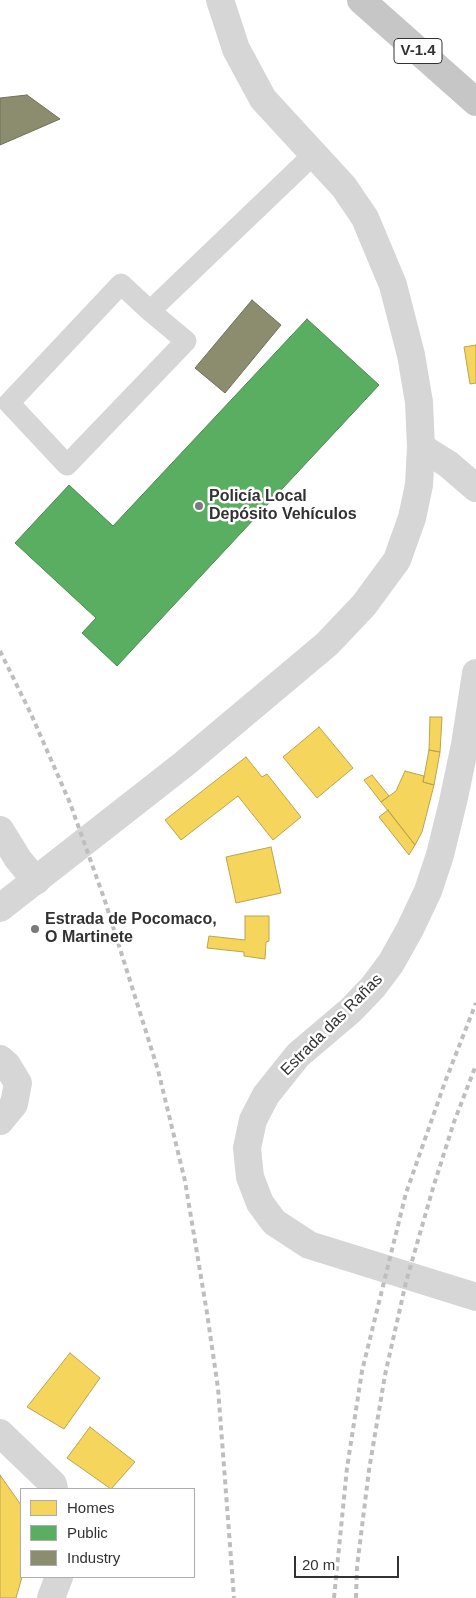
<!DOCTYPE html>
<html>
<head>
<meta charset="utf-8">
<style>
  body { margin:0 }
  #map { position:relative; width:476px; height:1598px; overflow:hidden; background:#fff; font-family:Helvetica,sans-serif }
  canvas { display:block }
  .legend { position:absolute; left:20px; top:1488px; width:175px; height:90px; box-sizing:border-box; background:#fff; border:1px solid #adadad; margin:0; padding:6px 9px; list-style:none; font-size:15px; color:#323232 }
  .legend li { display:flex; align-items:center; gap:10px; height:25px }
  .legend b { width:25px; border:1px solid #adadad }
  .scale { position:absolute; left:294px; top:1556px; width:105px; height:22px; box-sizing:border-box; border:2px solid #323232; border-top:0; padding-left:6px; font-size:15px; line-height:18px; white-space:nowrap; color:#323232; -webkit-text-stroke:4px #fff; paint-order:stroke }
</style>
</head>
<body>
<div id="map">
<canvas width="476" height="1598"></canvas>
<ul class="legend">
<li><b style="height:14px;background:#f6d55c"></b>Homes</li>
<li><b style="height:14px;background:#5aae61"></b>Public</li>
<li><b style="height:14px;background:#8c8c6e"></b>Industry</li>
</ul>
<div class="scale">20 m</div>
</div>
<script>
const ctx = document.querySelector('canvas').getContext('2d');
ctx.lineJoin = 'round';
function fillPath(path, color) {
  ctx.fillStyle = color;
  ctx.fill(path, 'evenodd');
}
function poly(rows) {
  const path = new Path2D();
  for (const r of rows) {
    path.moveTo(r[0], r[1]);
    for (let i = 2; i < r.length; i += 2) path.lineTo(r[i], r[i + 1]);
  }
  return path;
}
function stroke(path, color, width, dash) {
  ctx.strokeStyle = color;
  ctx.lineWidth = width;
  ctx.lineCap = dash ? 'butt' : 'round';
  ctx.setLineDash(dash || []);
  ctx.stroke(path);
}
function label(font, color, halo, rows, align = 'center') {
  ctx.font = font + ' Helvetica,sans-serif';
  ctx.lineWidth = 5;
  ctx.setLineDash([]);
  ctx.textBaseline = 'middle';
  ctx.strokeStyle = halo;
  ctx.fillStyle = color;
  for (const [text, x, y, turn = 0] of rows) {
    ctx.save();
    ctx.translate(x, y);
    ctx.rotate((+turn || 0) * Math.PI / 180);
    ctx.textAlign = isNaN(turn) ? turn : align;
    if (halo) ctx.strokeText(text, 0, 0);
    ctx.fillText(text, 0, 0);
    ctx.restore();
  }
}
const homes = poly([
  [476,345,476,383,470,384,464,347,476,345],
  [430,717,442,717,440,752,429,750,430,717],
  [319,727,353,768,317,798,283,757,319,727],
  [429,750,440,752,434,785,423,782,429,750],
  [246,757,262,777,267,774,301,817,273,840,238,796,181,840,165,820,246,757],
  [405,771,424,776,423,782,434,785,422,832,415,845,381,802,396,791,405,771],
  [372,775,389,796,381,802,364,780,372,775],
  [388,810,415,845,409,855,379,817,388,810],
  [271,847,281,893,236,903,226,857,271,847],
  [245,916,269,916,269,941,266,942,265,959,244,956,244,952,207,948,209,936,245,940,245,916],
  [70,1353,100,1378,64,1429,27,1407,70,1353],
  [90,1427,135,1462,111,1489,67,1458,90,1427],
  [0,1475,21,1505,22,1577,16,1598,0,1598,0,1475]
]);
fillPath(homes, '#f6d55c');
stroke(homes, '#bba44f', 1);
const public = poly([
  [307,319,379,385,117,666,82,633,96,618,15,543,69,485,113,526,307,319]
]);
fillPath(public, '#5aae61');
stroke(public, '#4e8953', 1);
const industry = poly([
  [27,95,60,119,0,145,0,98,27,95],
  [252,300,281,325,225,393,195,368,252,300]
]);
fillPath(industry, '#8c8c6e');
stroke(industry, '#71715c', 1);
stroke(poly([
  [150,311,186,341,67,465,9,403,121,284,150,311,313,155]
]), '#d6d6d6', 21);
stroke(poly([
  [421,447,448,464,476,488],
  [476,673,465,745,453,802,440,855,428,891,410,929,391,963,373,987,351,1010,298,1055,266,1095,253,1120,247,1148,250,1177,260,1203,274,1222,309,1245,476,1297],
  [0,830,18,859,36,881],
  [0,1059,7,1065,18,1083,14,1104,0,1121],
  [0,1433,53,1484,54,1489],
  [51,1598,59,1577]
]), '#d6d6d6', 28);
stroke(poly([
  [0,908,184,764,327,644,364,605,397,560,412,518,419,485,421,447,419,402,411,355,393,285,365,218,344,187,263,99,236,49,220,0]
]), '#d6d6d6', 28);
stroke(poly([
  [361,0,476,102]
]), '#c6c6c6', 28);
stroke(poly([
  [0,651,31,714,70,803,105,901,158,1070,185,1181,207,1313,218,1388,234,1598],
  [334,1598,347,1468,362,1371,406,1193,445,1082,476,1003],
  [356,1598,357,1567,369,1470,385,1375,406,1282,433,1188,454,1122,476,1065]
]), '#bebebe', 4, [5, 4]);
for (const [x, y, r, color] of [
  [199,506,5,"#7a7a7a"],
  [35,929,5,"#7a7a7a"]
]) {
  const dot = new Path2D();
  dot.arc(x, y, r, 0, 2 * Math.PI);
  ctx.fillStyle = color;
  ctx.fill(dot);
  stroke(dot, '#fff', 2);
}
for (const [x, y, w] of [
  [418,51,48]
]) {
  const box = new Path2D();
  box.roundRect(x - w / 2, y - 12.5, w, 25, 4);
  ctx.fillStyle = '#fff';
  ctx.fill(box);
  stroke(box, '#323232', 1);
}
label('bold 15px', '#323232', null, [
  ["V-1.4",418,51]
]);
label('bold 16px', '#323232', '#fff', [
  ["Policía Local",209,497],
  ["Depósito Vehículos",209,515],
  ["Estrada de Pocomaco,",45,920],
  ["O Martinete",45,938]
], 'left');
label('16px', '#323232', '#fff', [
  ["Estrada das Rañas",332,1025,-45]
]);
</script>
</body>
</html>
